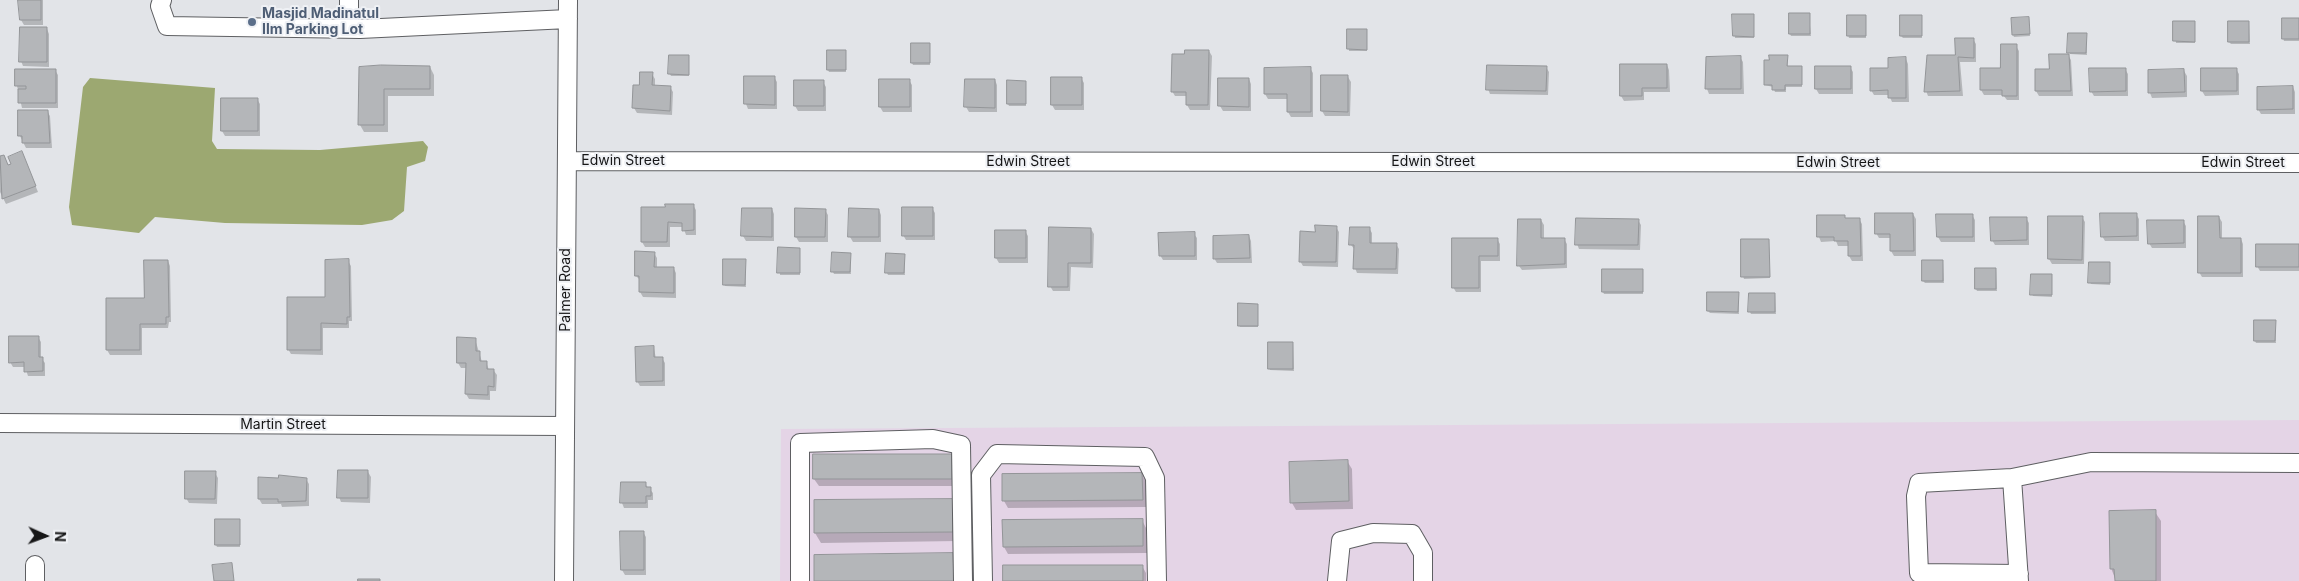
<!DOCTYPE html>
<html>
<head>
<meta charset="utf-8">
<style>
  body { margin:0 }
  #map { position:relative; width:2299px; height:581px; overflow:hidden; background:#e2e4e8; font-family:Inter,sans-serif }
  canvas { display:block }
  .north { position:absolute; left:20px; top:511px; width:50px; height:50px; -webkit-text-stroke:4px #eff1f5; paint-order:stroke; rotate:92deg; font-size:14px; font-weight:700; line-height:20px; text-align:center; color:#161617 }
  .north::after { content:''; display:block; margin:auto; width:18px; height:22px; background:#161617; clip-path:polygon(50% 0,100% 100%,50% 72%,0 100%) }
</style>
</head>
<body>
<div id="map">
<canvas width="2299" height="581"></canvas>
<div class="north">N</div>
</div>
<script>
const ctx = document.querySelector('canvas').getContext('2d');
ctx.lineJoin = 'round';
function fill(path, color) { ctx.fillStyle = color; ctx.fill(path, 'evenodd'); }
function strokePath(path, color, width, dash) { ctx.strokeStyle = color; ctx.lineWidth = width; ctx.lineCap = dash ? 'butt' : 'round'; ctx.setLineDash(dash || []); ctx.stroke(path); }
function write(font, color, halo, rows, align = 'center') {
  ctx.font = font + ' Inter,sans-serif'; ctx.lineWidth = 4; ctx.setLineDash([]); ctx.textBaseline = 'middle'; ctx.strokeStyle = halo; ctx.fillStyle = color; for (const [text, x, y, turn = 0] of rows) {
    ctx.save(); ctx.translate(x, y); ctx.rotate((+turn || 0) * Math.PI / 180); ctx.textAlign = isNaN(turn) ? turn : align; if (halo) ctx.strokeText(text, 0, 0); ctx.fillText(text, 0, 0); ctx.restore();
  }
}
const industrial = new Path2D(`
  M2299,420V581H780L781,429Z`);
const forest = new Path2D(`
  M90,78L215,88L212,141L217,149L320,150L423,141L428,147L425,161L407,167L404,211L392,220L362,225L225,223L155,217L139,233L72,225L69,207L83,87Z`);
const shadow = new Path2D(`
  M19,0H43V25H24L21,20Z
  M1734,15H1753L1754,38H1735Z
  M1809,15L1811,36H1791L1790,34Z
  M1865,16L1866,38H1849L1848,35Z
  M1921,16L1922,38H1903L1901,36Z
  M2028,18L2030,36L2014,37L2013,35Z
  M2299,19V41H2284L2283,38Z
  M2175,22H2194L2195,43H2176Z
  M2249,23L2250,44H2231L2229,42Z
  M47,29L49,34V67L23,66L21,61Z
  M1348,30H1366L1367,51H1349Z
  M2086,35L2087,55L2070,54L2069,52Z
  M1973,39L1976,44V62H1960L1963,96H1928L1926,91Z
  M929,44L930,65H913L912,63Z
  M2016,46L2019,51V100H2007L2003,95H1984L1981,90L2002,69Z
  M845,51L846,72H829L828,70Z
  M1209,51L1212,56L1210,110H1190L1187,105L1188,96H1175L1172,91L1186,55Z
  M2068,55L2071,60L2073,96H2039L2036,91V70H2050Z
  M1787,56L1788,67H1801L1802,70V87H1786V92H1775L1773,87L1765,85Z
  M688,57L689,76H671L670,74Z
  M1740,57L1743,62L1744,94H1709L1707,89Z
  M1906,59L1908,64L1909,102H1892L1889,95H1874L1871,90L1889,69Z
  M1667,65L1669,70L1670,92H1644V100L1624,101L1621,96Z
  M430,67L434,75V96H388V132H364L360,125V68Z
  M1546,67L1549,72L1548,95L1490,94L1488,89Z
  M1850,67L1853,72V94H1819L1816,89Z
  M1310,68L1313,73V117H1291L1288,112V99H1268L1265,94V69Z
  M2125,69L2128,74V96H2094L2091,91Z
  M2236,69L2239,74V95L2205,96L2202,91Z
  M55,70L58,75V108H22L17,86Z
  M2184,71L2187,76V97L2152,98L2150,93Z
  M652,74L655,79V87H670L673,92L672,115L637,113L634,108L640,87Z
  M746,77H774L777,82V109H748L746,104Z
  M1348,77L1351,82L1350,116H1325L1322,111Z
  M1053,78H1081L1084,83V110H1055L1052,105Z
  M1249,79L1251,84V111H1223L1220,106Z
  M909,80L912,85V112H883L880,107Z
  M966,80H995L997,85V112H969L966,107Z
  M795,82H823L826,87V111H798L795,106Z
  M1026,82V106H1009L1008,104Z
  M2293,87L2295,92V114H2261L2258,109Z
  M257,99L260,104V136H225L222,131V100Z
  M47,111L50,116L52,148H26L20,136Z
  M22,153L38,192L6,204L0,192V158L4,156L8,166L13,165Z
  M693,205L696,210V235H686L683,227H670V247H645L642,242L666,208Z
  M932,208L935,213V240H906L903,235Z
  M772,209L774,214V241H746L743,236Z
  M825,210L828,215V242H799L796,237Z
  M879,210L881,215V242H853L850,237Z
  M1913,214L1916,219V256H1894L1891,251V238H1879L1876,233Z
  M2136,214L2139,219V241H2105L2102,236Z
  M1972,215L1975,220V242H1941L1938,237Z
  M2082,217L2085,222L2084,264H2052L2049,259Z
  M2219,217L2222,222V240L2241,239L2243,244V277H2202L2199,272Z
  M2026,218L2029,223V245H1995L1992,240Z
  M1846,219H1859L1862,224L1863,261H1852L1849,256V246H1838L1836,241L1821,242L1819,237Z
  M1541,220L1544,225V239H1564L1567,244V268L1522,270L1519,266Z
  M1638,220L1641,225L1640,250L1579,249L1577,244Z
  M2183,221L2186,226V248H2152L2149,243Z
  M1336,227L1339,232L1338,267L1303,266L1300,261L1316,233Z
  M1369,228L1372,233V244H1396L1399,249L1398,274L1357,273L1355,268V250L1351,245Z
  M1091,229L1094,234L1093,268L1071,267L1070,291H1053L1050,286Z
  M1025,231L1028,236V263H999L996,258Z
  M1194,234L1197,238V260H1163L1160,255Z
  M1249,236L1251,241L1252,263H1217L1214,258Z
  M1497,239L1500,244V261H1481V292H1456L1453,287V240Z
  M1768,240L1770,278L1744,279L1743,276Z
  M2299,245V271H2260L2257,266Z
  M779,249H800V275H780Z
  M654,253L657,258V268L674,269L676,273V298L643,297L640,292V280L636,276Z
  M850,254L851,274H834L833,272Z
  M904,255L905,275H888L887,273Z
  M745,260L746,287L725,286L724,284Z
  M168,261L170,266L171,322H169L168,328H142V355H110L107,350L145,299Z
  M348,261L351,266L352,321H349V328H323V355L291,354L288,349L326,299Z
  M1943,262L1944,283H1925L1923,281Z
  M2109,263L2110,285L2091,284L2090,282Z
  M1996,269L1997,291H1977L1976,289Z
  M1642,270L1643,294H1604L1603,292Z
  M2051,275L2052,297L2033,296L2032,294Z
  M1738,294L1739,314L1710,313L1708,311Z
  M1775,294L1776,314H1751L1750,312Z
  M1257,305L1258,327H1240L1239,325Z
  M2275,321L2276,343H2256L2255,341Z
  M38,337L41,342V358L45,363V376H28L25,367H13L10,362Z
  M475,339L482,362H486L489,370L494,371L497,375L496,391H490V400L469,399L466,394L467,368H461L458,363Z
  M1293,343L1294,371L1270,370L1269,368Z
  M654,348L656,359L662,358L665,363V386H640L637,381Z
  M952,455L956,463V486H819L814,479Z
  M1347,461L1352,469L1353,509L1296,510L1292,503Z
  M368,472L371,477L370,503L341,502L339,497Z
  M215,473L218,478L217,504L189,503L186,498Z
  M1142,475L1146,482V507L1008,508L1004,501Z
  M306,479L309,484V506L282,507L281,504H262L259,499Z
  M645,484L653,493V500H648V508H624L622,503Z
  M952,500L958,510V541L821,543L815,533Z
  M2155,512L2161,521V581H2116L2111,568Z
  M1142,520L1146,528L1147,553L1008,554L1004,547Z
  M239,521L240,547H217L216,545Z
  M622,532H643L646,537V575H625L622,570Z
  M952,554L958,564V581H815Z
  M1142,566L1146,573V581H1005Z`);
const building = new Path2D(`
  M18,0H41V20H20Z
  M1789,13H1810V34H1789Z
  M1732,14H1754V37L1733,36Z
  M1847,15H1866V36H1847Z
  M1900,15H1922V36H1900Z
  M2029,17L2030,34L2012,35L2011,18Z
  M2282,18H2299V39H2282Z
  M2173,21H2195V42L2173,41Z
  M2228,21H2249V42H2228Z
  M20,27H47V62H19Z
  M1347,29H1367V50L1347,49Z
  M2068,33H2087L2086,53H2067Z
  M1955,38H1974V58L1958,57L1960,91L1924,92L1927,55H1955Z
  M911,43H930V63H911Z
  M2001,44H2017V96H2002V90H1980V68H2000Z
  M827,50H846V70H827Z
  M1185,50H1209L1208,105H1186V92H1171L1172,54H1184Z
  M2049,54H2069L2071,91H2035V69H2049Z
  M669,55H689V75L668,74Z
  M1769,55H1788L1787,66H1802V85H1785V90H1772V85H1764V60H1769Z
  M1741,56V89H1705L1706,57Z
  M1906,57V98H1888V90L1870,91V68H1888V58Z
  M1620,64H1667V88H1642V96H1620Z
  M381,65L430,66V89H384V125H358L359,67Z
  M1487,65L1547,66L1546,91L1486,90Z
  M1815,66H1851V89H1815Z
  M1311,67V112H1287V94H1264V68Z
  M2089,68H2126V91L2090,92Z
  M2201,68H2237V91H2201Z
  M15,69H56V103H18V89H26V86H15Z
  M2184,69L2185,92L2148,93V70Z
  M640,72H653L652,85L671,86L670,111L632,108L633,85H639Z
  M1321,75H1348V112L1321,111Z
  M744,76H775V105L744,104Z
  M1051,77H1082V105H1051Z
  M1218,78H1249V107L1218,106Z
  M879,79H910V107H879Z
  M965,79H995V108L964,107Z
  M794,80H824V106H794Z
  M1007,80L1026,81V104H1007Z
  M2293,86V109L2257,110V87Z
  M221,98H258V131H221Z
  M18,110H48L50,143H22V136H18Z
  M22,151L36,186L2,199L0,156L4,155L8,165L11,164L8,157Z
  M665,204H694V230L682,231V223L668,222L667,242H641V207H665Z
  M902,207H933V236H902Z
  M742,208H772V237L741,236Z
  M795,208L826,209L825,237H795Z
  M849,208L879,209V237H848Z
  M1875,213H1913L1914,251H1890V234H1875Z
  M2100,213H2137V236L2101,237Z
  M1936,214H1973V237H1937Z
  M1817,215H1845V218H1860L1861,256H1848V241H1834V237H1817Z
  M2048,216H2083L2082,260L2048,259Z
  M2198,216H2219L2220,238H2241V273H2198Z
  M1990,217H2027V240L1991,241Z
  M1576,218L1639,219L1638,245H1575Z
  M1518,219H1541V238H1565V264L1517,266Z
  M2147,220H2184V243L2148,244Z
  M1315,225L1337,226L1336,262H1299L1300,231L1315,232Z
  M1049,227L1091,228V263H1068V287H1048Z
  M1350,227H1370V243H1397L1396,269H1353L1354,245H1349Z
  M995,230H1026V258H995Z
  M1195,232V256H1159L1158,233Z
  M1249,235L1250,258L1213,259V236Z
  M1452,238H1498V256H1479V288H1452Z
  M1741,239H1769L1770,277H1741Z
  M2256,244H2299V267H2256Z
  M778,247L800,248V273H777Z
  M635,251L655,252L654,267H674V293L639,292V276H635Z
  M832,252L851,253L850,272H831Z
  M886,253L905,254L904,273H885Z
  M349,259L350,317H347V324L321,323V350H287V297H325V260Z
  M723,259H746L745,285H723Z
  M144,260H168L169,317H166V324H140V350H106V298H144Z
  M1922,260H1943V281H1922Z
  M2089,262H2110V283H2088Z
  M1975,268H1996V289H1975Z
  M1602,269H1643V292H1602Z
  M2031,274H2052V295H2030Z
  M1707,292H1739L1738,312L1707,311Z
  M1749,293H1775V312H1748Z
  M1238,303L1258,304V326H1238Z
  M2254,320H2276L2275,341H2254Z
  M9,336H39V357H43V371L24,372V362L9,363Z
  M457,337L476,338V351H480V361H487V369H494V387L488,386V395L465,394L466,363H457Z
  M1268,342H1293V369H1268Z
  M654,346V357H663V381L636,382L635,347Z
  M813,454H952V479H813Z
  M1348,460L1349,501L1290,503L1289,462Z
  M338,470H368V498H337Z
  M185,471H216L215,499H185Z
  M1142,473L1143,500L1002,501V474Z
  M279,475L307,478L306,501L278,502V499H258V477L278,478Z
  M621,482H646V487H651V496H646V503H620Z
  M953,499V532L814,533V500Z
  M2156,510V581H2115L2114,569H2110L2109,511Z
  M215,519H240V545H215Z
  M1143,519V546L1003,547L1002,520Z
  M620,531H644V570H621Z
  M953,553L954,581H814V555Z
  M232,563L234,581H214L212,565Z
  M1003,565H1143V581H1003Z
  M358,579H380V581H358Z`);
const minor = new Path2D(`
  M162,0L160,6L167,26L360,29L568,19
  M349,29V0
  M567,161L2299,163
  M0,423L565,426
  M2012,478L1919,483L1916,496L1919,573L2019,574
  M35,581V565
  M564,581L568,0
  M800,581V443L933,439L961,445L963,581
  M983,581L981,475L997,454L1145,457L1155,478L1157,581
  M1337,581L1341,541L1373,533L1412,534L1423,553V581
  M2019,581L2012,478L2091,462L2299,463`);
const markers = [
  [252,22,5,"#5c6f8a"]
];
const serviceNames = [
  ["Masjid Madinatul",262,14],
  ["Ilm Parking Lot",262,30]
];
const streetNames = [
  ["Edwin Street",623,161],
  ["Edwin Street",1028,162],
  ["Edwin Street",1433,162],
  ["Edwin Street",1838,163],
  ["Edwin Street",2243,163],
  ["Palmer Road",566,290,-90],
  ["Martin Street",283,425]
];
fill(industrial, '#e4d4e6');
fill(forest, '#9ca871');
fill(shadow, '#0003');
fill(building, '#b4b6b9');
strokePath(building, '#939598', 1);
strokePath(minor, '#5e5f62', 20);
strokePath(minor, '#fff', 18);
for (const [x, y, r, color] of markers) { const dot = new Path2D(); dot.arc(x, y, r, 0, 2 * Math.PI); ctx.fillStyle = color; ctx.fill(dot); strokePath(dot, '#eff1f5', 2); }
write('bold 14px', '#4e5e75', '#eff1f5', serviceNames, 'left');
write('14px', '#161617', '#eff1f5', streetNames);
</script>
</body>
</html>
